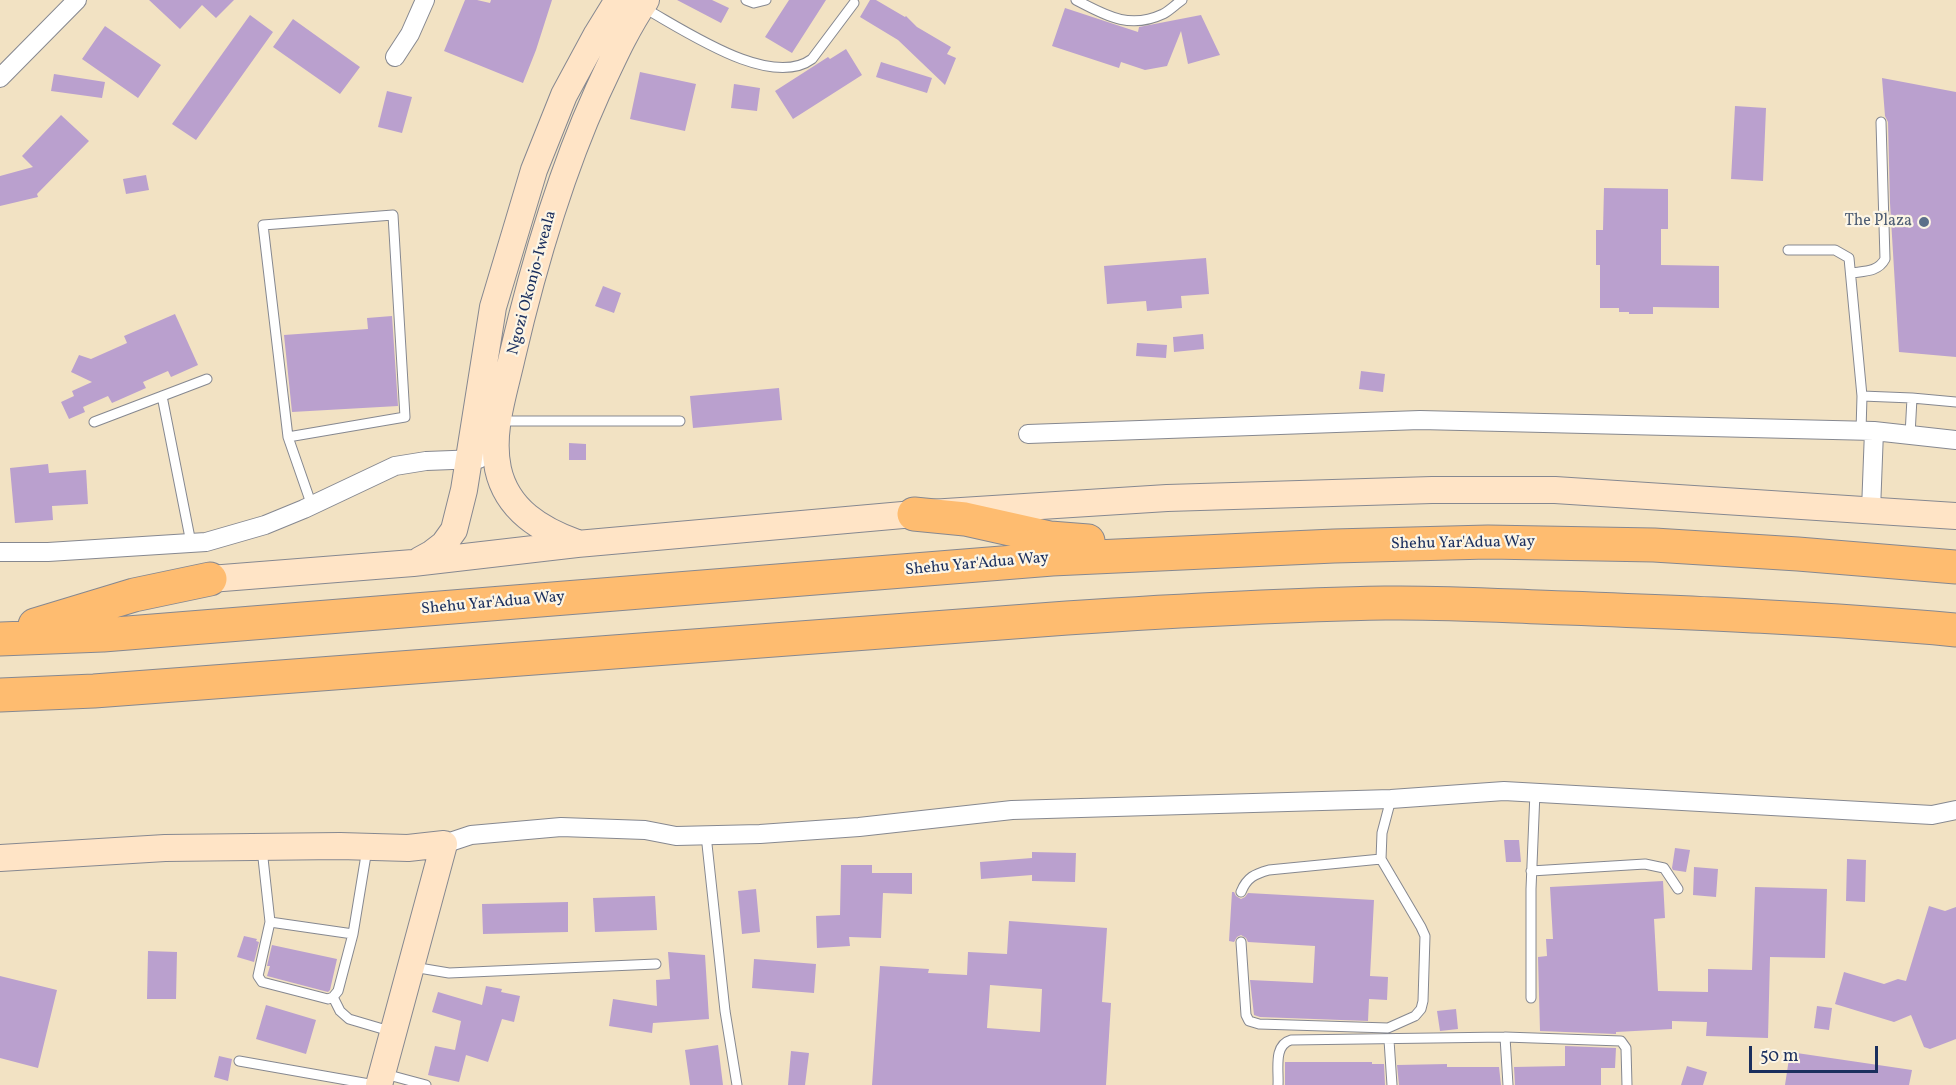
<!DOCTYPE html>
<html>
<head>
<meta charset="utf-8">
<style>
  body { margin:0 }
  #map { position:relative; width:1956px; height:1085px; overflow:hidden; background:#f2e2c3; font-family:Vollkorn,serif }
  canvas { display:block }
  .scale { position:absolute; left:1749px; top:1046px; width:129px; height:27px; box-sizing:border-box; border:3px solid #1b2f5e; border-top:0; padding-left:8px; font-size:18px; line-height:21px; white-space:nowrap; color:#1b2f5e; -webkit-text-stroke:4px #fcf5e5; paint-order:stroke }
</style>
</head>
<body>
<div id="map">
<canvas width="1956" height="1085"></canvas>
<div class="scale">50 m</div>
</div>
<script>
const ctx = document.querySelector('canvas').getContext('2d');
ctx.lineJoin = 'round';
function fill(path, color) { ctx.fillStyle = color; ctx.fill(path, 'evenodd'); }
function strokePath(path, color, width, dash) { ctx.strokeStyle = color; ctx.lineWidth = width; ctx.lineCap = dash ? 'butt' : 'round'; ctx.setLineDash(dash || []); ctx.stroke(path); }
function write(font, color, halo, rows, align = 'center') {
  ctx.font = font + ' Vollkorn,serif'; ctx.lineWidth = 4.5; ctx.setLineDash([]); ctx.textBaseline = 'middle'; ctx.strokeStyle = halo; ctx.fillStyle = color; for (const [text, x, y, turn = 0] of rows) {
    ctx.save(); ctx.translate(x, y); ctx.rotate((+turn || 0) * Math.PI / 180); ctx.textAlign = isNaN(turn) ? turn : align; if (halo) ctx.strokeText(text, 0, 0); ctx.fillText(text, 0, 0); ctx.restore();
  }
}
const building = new Path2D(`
  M149,0H234L216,18L202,5L180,29Z
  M465,0H477L490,3L491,0H552L536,50L523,83L444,51Z
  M677,0H712L729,8L721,23Z
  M789,0H826L792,53L765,37Z
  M870,0H876L905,17L906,16L917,27L951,47L947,54L956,58L945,85L898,40L860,17Z
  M1065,8L1138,32L1139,27L1201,15L1220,55L1188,64L1181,31L1167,66L1145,70L1121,62L1119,68L1052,46Z
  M250,15L273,32L196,140L172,124Z
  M293,19L360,67L340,94L273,47Z
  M105,26L161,65L138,98L82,59Z
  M846,49L862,75L793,119L775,91L828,57L830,59Z
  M881,62L932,78L927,93L876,77Z
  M640,72L696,84L685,131L630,119Z
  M54,74L105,82L102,98L51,91Z
  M1882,78L1956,92V357L1899,352L1890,203L1888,122L1885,116Z
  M734,84L760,88L757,111L731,108Z
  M387,91L412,97L402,133L378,127Z
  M1735,106L1766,108L1763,181L1731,179Z
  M61,115L89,141L37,194L38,197L0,206V176L33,167L22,156Z
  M146,175L149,190L126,194L123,179Z
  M1604,188L1668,189V229H1661V265L1719,266V308L1653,307V314H1629V312H1619V308H1600V265H1596V230H1603Z
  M1206,258L1209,294L1181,296L1182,308L1147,311L1146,301L1107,304L1104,266Z
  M603,286L621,293L614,313L595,306Z
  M175,314L198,365L171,377L168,371L143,382L146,388L112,403L108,396L83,407L85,412L69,419L61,402L74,396L72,391L92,382L71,372L79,355L91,359L127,343L124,336Z
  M392,316L398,406L292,412L284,335L368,329L367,318Z
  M1203,334L1204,349L1174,352L1173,337Z
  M1137,343L1167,345L1166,358L1136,356Z
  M1361,371L1385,374L1383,392L1359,389Z
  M779,388L782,420L693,428L690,396Z
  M569,443L586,444V460H569Z
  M48,464L49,473L86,470L88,504L52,506L53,520L15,523L10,468Z
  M1504,840H1519L1521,862H1506Z
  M1675,848L1690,850L1686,872L1673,870L1672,868Z
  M1032,852L1076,853L1075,882L1032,881V875L981,879L980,862L1032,858Z
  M1847,859L1866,860L1865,902L1846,901Z
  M841,865H872V873H912V894L883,893L881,938L849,937L850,946L817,948L816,916L840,915Z
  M1694,867L1718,869L1716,897L1693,895Z
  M1663,881L1665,918L1654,919L1658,991L1708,992V969L1752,970L1755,887L1827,889L1825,958L1770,957L1768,1038L1706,1036L1707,1022L1672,1021V1029L1616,1032V1034L1540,1031L1538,957L1547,956L1546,939H1553L1550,887Z
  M756,889L760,932L742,934L738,891Z
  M1232,892H1234L1236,896L1241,899L1245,897L1248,893L1374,900L1370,976L1388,977L1387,1000L1369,999L1368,1021L1260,1017L1254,1015L1250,980L1313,983L1315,946L1248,942L1246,938L1241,935L1237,937L1234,942L1229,941Z
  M655,896L657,930L595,932L593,898Z
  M568,902V932L483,934L482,904Z
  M1929,906L1945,911L1956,907V1039L1930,1049L1924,1047L1911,1015L1894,1022L1835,1004L1844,972L1884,984L1898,979L1906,981Z
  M1009,921L1107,928L1102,1002L1111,1003L1106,1085H872L880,966L929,969L928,973L967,975L968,952L1007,954ZM990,985L1042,989L1040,1032L987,1028Z
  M244,936L257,939L256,941L259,942L254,962L237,957Z
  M272,945L337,959L330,990L328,992L267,976L270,966H267Z
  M148,951L177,952L176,999H147Z
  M668,952L705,955L709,1019L653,1023L652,1033L609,1026L613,999L657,1006L656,980L670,979Z
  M754,959L816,964L814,993L752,988Z
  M0,976L57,990L38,1068L0,1058Z
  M486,986L502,989L501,992L520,996L514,1022L502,1019L488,1062L466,1055L459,1082L428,1075L435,1046L455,1050L461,1021L432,1012L438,992L482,1005Z
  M266,1005L316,1020L306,1054L256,1039Z
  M1817,1006L1832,1008L1829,1030L1814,1028Z
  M1456,1009L1458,1029L1440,1031L1437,1011Z
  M718,1045L723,1085H690L685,1050Z
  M1565,1046L1616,1048L1615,1068H1601V1085H1515L1514,1067L1565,1066Z
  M791,1051L809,1053L805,1085H788Z
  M1790,1052L1912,1070L1909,1085H1785Z
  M219,1056L232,1059L228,1081L214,1077Z
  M1285,1062H1372V1064H1384L1385,1085H1285Z
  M1447,1064V1067H1499L1501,1085H1399L1397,1065Z
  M1687,1066L1707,1072L1703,1085H1681Z`);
const lane = new Path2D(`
  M746,0L754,3L766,0
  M1076,0C1105,15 1129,30 1163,14C1169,11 1176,4 1182,0
  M644,8C683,29 770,90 812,59L854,3
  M1788,250H1835L1849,258L1862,396
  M1851,273C1865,271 1878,272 1885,259L1881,122
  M162,396L191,543
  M500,421H680
  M94,422L207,379
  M1861,431L1862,396L1912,398
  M1910,435L1912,398L1956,402
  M288,437L405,417L393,215L263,225L288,437L312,506
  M706,835L725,1011L737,1085
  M262,849L270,922L353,934L367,849
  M1531,871L1645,864L1664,868L1678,889
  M1241,892C1247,877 1255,874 1269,870L1381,859
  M270,922L258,976L262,982L328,999L333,997L338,991L353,934
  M1241,942L1246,1015L1249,1021L1259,1024L1388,1028L1415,1016L1421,1009L1423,1001L1425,936L1421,927L1381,859L1382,833L1391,799
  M413,967L449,973L656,964
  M333,997L340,1011L349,1019L393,1032
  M1531,998V889L1535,792
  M1505,1037L1508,1085
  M1389,1040L1392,1085
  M239,1061L375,1085
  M385,1074L426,1085
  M1278,1085C1279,1070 1273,1045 1291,1040L1505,1037L1621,1041L1626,1048L1627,1085`);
const street = new Path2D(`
  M395,57L410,34L425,0
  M0,78L77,0
  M1028,434L1420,420L1874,431L1956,440
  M1871,510L1874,431
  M0,552H48L206,542L265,525L304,509L395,466L426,461L479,459
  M444,844L471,835L561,827L645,830L676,836L760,834L859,827L1012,810L1391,799L1504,791L1932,815L1956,810`);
const secondary = new Path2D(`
  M577,543C541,530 507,510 498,469C490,432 504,393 512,357C533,267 559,177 597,93C612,61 626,29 646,0
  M420,560L431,554L444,544L454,530L464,490L493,307L534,170L564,95L597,34L618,0
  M210,579L413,563L577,544L914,514L1167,498L1432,490H1555L1956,516
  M0,858L165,848L340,846L408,848L444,844L379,1085`);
const highway = new Path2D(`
  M914,514L965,519L1050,538L1088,541
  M35,625L134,595L210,579
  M0,639L103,635L1052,559L1334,546L1488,542L1654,545L1798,554L1956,567
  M0,695L94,691L1067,618C1173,611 1279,605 1385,603C1445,602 1506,606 1566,608C1696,613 1826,618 1956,630`);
const markers = [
  [1924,222,6,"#5c6f8a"]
];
const serviceNames = [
  ["The Plaza",1912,222]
];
const streetNames = [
  ["Ngozi Okonjo-Iweala",533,283,-75],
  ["Shehu Yar'Adua Way",1463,544,-1],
  ["Shehu Yar'Adua Way",977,565,-5],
  ["Shehu Yar'Adua Way",493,604,-5]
];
fill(building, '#baa0ce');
strokePath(lane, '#868890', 11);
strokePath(street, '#868890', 20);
strokePath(secondary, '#868890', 28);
strokePath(highway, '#868890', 35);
strokePath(lane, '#fff', 9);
strokePath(street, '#fff', 18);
strokePath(secondary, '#ffe4c6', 26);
strokePath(highway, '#febc70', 33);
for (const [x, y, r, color] of markers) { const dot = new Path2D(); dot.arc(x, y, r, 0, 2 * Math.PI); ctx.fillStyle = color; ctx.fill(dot); strokePath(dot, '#fcf5e5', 2); }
write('16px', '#4e5e75', '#fcf5e5', serviceNames, 'right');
write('16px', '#1b2f5e', '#fcf5e5', streetNames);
</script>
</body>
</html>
